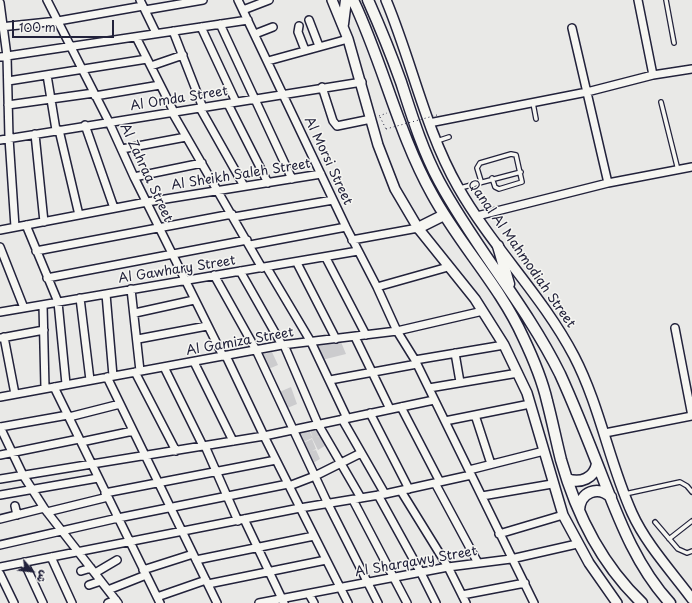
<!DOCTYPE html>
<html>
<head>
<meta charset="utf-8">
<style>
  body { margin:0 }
  #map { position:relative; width:692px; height:603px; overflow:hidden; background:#e9e9e7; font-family:"Playpen Sans","Playpen Sans Arabic",sans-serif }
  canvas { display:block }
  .north { position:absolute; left:12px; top:551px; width:40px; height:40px; -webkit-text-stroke:3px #f6f6f2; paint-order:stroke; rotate:118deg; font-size:11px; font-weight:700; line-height:16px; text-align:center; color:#22223b }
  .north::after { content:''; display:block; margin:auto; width:14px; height:18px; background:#22223b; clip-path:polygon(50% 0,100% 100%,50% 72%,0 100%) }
  .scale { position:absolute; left:12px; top:20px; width:102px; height:18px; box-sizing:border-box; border:2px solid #22223b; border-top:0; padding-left:5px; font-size:12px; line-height:14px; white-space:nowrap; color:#22223b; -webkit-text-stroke:3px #f6f6f2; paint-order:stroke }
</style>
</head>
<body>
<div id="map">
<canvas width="692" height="603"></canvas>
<div class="north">ش</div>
<div class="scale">100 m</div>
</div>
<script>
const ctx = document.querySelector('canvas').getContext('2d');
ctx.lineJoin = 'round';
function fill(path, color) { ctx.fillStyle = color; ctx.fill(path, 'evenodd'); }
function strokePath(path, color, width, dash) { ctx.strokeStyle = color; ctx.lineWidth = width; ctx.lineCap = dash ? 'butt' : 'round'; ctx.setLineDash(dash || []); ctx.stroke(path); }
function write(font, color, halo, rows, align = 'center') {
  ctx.font = font + ' "Playpen Sans",sans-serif'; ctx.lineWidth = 3; ctx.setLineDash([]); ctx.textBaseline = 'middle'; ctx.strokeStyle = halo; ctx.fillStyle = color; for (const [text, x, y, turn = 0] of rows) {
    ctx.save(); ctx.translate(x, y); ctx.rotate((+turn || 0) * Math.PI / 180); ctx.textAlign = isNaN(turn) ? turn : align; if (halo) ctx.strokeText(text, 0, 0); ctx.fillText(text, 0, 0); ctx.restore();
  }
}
const green = new Path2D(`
  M338,340L341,342L346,354L322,360L316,343Z
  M272,352L278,365L266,370L260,355Z
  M291,387L297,404L285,409L277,393Z
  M318,425L323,435L316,437L323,436L328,444L318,450L312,438L302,443L295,430L308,428L313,438L309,427Z
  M312,439L316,449L312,451L316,450L320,459L311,464L301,444Z`);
const path = new Path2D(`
  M379,116L387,113
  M380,117L386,129`);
const service = new Path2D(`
  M666,0L674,43
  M661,102L678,170
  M533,103L536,119
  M437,141L449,137
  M481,181L477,168L480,163L511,154L516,155L522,182L499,189L495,187L492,178
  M460,188L521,172
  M625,494L680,482L687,486L692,492
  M655,522L678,549L687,553L692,551
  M669,539L692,521`);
const minor = new Path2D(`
  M47,0L109,122L134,177L223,356
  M140,0L156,33
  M238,0L346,227L377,287L397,331L415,360L534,603
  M638,0L653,75
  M0,3L7,56L9,138L15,227
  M145,10L203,0
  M243,10L269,0
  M309,20L319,46
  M220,24L292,179
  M299,26L298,32L305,50
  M0,27L58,21L143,6
  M201,27L236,102
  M572,28L608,183
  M173,31L203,108
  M255,34L273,27
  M136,37L174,112
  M0,57L248,20
  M268,61L348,39
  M151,66L183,55
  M47,75L56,130
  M8,81L147,59
  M322,87L333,121L337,126L371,119
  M95,96L160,85
  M228,104L268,183
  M8,105L94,93
  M200,108L244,186
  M172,112L262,268
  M429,123L587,92L653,75L692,69
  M85,125L114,208
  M59,130L79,215
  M35,134L44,222
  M0,140L362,82
  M122,149L186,137
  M134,177L202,163
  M477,216L608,183L692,167
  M234,217L333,200
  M26,225L58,302L66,384
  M0,230L147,202L321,174
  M352,240L418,228
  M250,245L346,227
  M0,247L24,308
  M36,251L232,214
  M326,258L366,335
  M297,263L336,339
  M267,268L311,342L347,418
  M240,271L282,345
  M214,275L256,350L328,504L378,603
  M47,278L247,240
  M377,287L448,267
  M131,289L140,371
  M106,294L113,376
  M80,298L90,380
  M43,305L45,388
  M0,312L358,251
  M135,313L194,300
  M675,328L692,416
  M4,337L15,394
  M355,337L390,409
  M1,338L44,330
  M138,339L207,326
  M284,345L318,424L361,498
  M455,353L460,382
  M226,356L264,436L348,603
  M415,360L504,345
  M194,362L233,441
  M164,367L203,446
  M135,372L176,451
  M107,377L217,603
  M330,380L417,364
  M54,387L160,603
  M429,388L518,373
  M0,397L282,345L397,331L483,311
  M401,407L440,482
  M370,413L409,489
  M475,415L491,464
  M69,417L120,404
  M342,419L385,494
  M445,421L530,404
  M0,427L23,475L44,508L118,603
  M0,427L68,415
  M605,433L692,416
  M81,442L133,431
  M205,446L238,521
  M0,455L79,439
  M469,470L544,451
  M0,479L264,436L434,400
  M435,483L478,563
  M289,486L315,476L361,453
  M401,491L448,567L466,603
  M105,493L276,460
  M0,495L98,478
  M378,495L421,573L436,603
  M482,496L552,484
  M353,500L407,603
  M15,506L17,515
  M47,512L108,497
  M0,519L44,508
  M244,519L284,603
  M499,534L563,515
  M0,545L118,518L288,484
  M51,557L72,603
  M196,560L314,536
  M24,562L43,603
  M0,567L300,508L385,494L471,475
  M143,570L193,554
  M81,571L91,568
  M95,573L117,560
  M0,574L14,603
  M208,584L326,560
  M89,585L101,581
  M108,590L146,575
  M309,594L314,603
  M462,595L525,583
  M157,597L206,580
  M108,603L116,600
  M259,603L448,567L511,559L577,544`);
const tertiary = new Path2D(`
  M332,0L348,39L378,145L395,189L418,228L475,299L504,345L527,393L563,515L589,563L617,603
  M386,0C412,62 425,129 458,187C492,247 542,295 574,356C600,406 609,462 632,513C646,544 672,572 692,599`);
const secondary = new Path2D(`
  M353,0C383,63 398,133 432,194C459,244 500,286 523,337C533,358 542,379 547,401C552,420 556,440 561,460C576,513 602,565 642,603
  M368,0C380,27 391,54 401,82C412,116 422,149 439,181C475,248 526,305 560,374C576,409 590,445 604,481C621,525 638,568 670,603
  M343,24L346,0
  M418,228L444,215
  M498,246L509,284
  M567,479C581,484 594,478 597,464
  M579,510C580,492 598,485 611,497`);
const pathBridge = new Path2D(`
  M386,129L437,115`);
const streetNames = [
  ["Al Omda Street",179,99,-9],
  ["Al Morsi Street",328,161,65],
  ["Al Zahraa Street",146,173,65],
  ["Al Sheikh Saleh Street",241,175,-9],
  ["Qanal Al Mahmodiah Street",521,254,55],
  ["Al Gawhary Street",177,270,-9],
  ["Al Gamiza Street",240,342,-10],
  ["Al Sharqawy Street",416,562,-10]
];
fill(green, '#ccccce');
strokePath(service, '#22223b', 6);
strokePath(minor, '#22223b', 10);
strokePath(tertiary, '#22223b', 12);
strokePath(secondary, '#22223b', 13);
strokePath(path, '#22223b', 1, [1, 3]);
strokePath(service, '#f6f6f2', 3.5);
strokePath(minor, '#f6f6f2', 7);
strokePath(tertiary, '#f6f6f2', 9);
strokePath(secondary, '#f6f6f2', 10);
strokePath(pathBridge, '#22223b', 1, [1, 3]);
write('13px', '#22223b', '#f6f6f2', streetNames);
</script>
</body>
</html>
